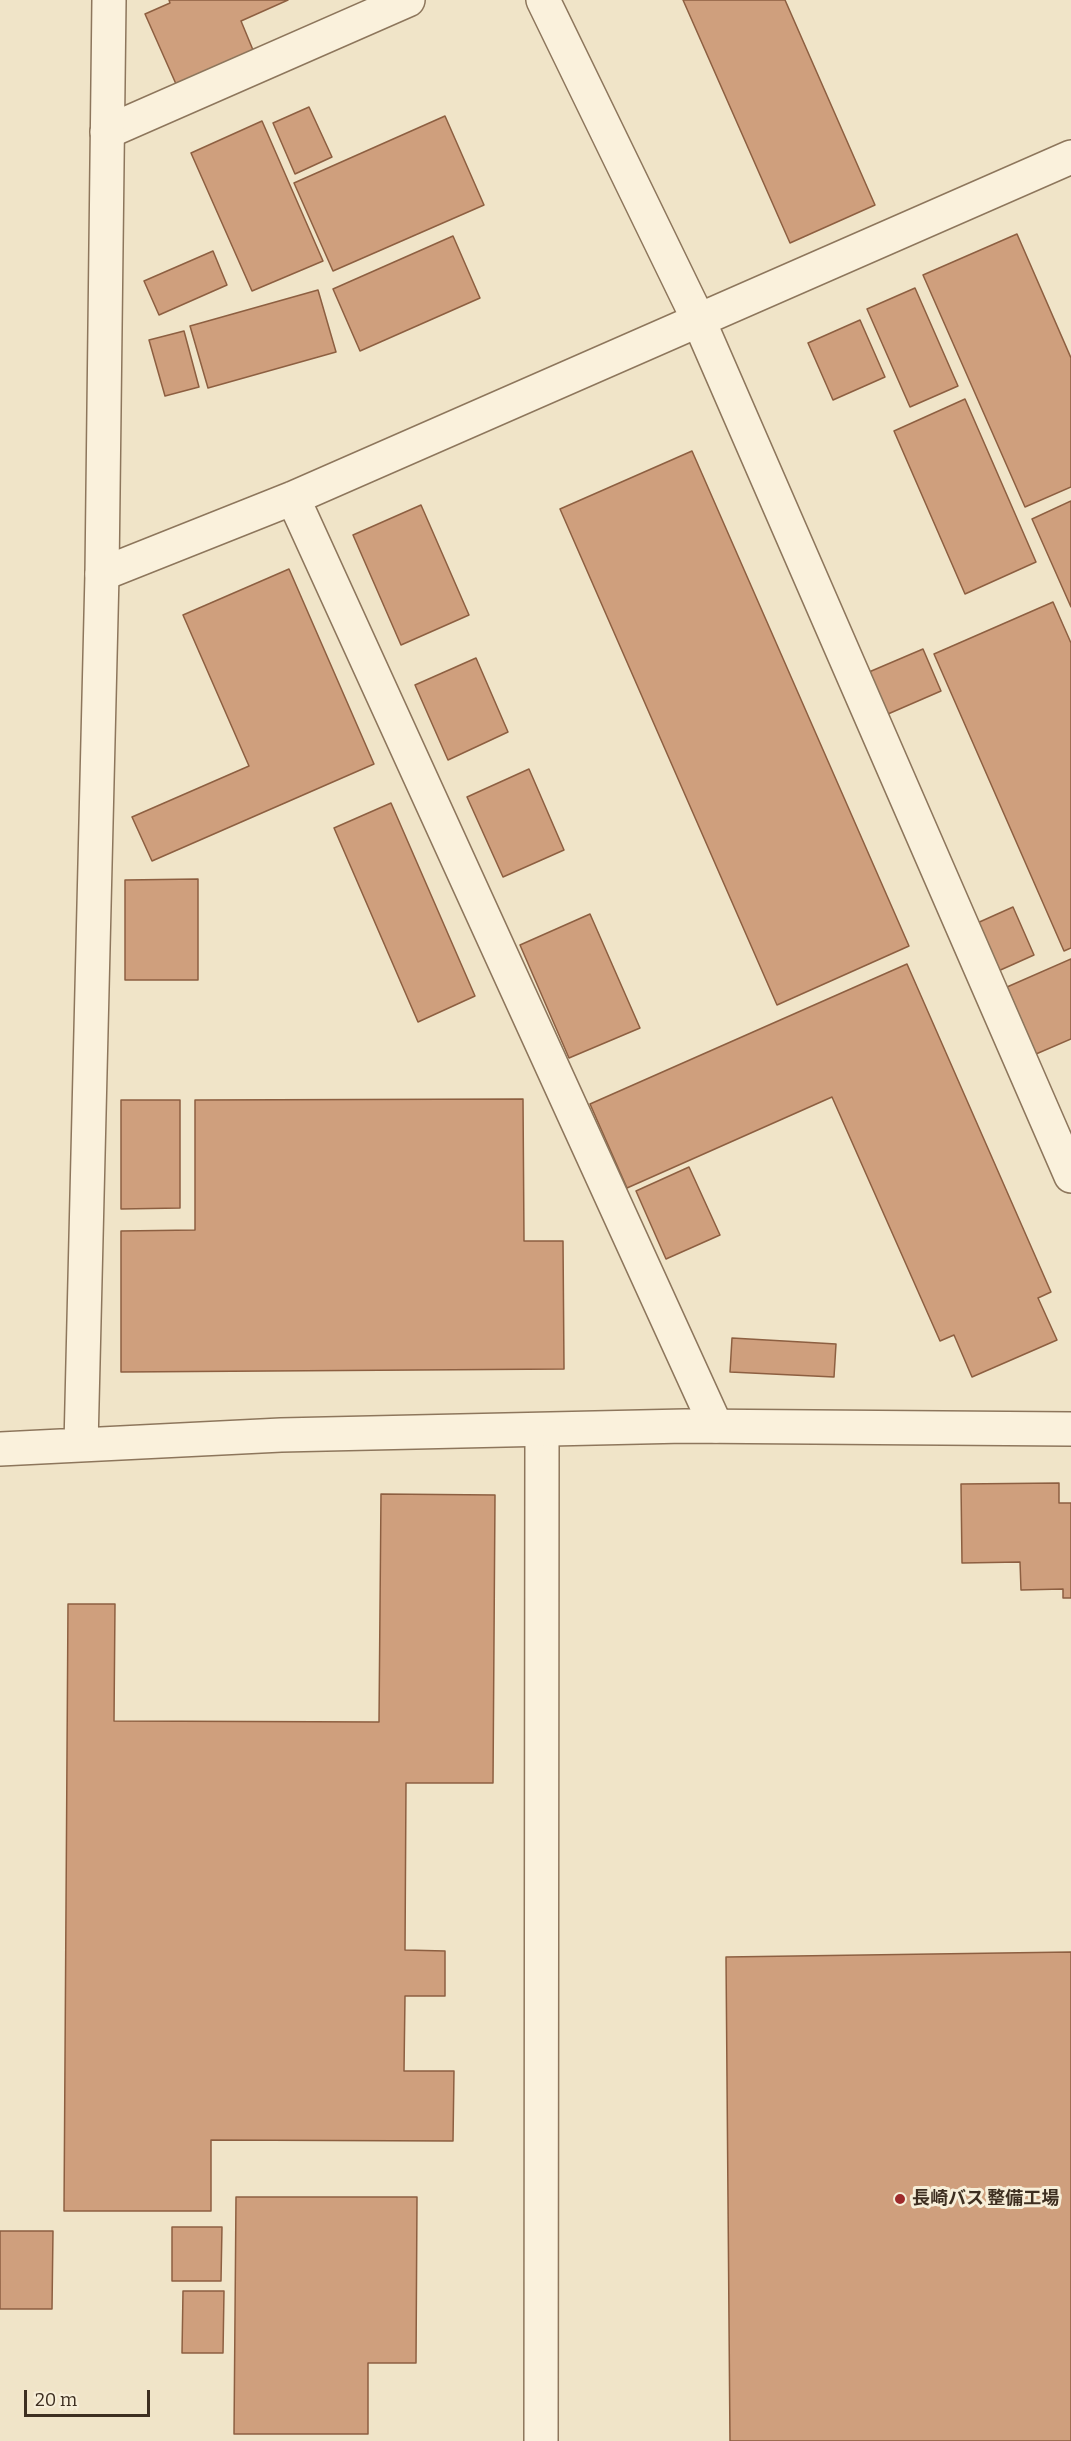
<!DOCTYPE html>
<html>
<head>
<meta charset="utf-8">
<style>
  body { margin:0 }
  #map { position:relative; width:1071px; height:2441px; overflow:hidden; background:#f0e4c8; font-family:Bitter,serif }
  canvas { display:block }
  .scale { position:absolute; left:24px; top:2390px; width:126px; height:27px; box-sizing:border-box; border:3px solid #3d2e20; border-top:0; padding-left:8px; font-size:18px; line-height:21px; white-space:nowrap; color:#3d2e20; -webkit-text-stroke:4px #f7eed8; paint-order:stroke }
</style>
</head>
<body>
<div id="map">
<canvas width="1071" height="2441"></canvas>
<div class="scale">20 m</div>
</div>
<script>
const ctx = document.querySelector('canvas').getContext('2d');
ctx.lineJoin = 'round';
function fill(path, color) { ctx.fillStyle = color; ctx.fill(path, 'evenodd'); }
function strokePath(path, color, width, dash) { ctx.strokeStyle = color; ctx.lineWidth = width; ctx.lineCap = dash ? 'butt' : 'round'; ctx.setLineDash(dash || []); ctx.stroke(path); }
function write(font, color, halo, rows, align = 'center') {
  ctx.font = font + ' Bitter,"Noto Sans JP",serif'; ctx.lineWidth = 6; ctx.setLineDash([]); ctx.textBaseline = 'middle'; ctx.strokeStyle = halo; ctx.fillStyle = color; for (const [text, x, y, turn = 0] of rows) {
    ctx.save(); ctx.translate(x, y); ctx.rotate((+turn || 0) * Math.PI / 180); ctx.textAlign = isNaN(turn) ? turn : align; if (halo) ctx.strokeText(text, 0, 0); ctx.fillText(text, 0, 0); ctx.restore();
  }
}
const building = new Path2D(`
  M169,0H288L241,21L253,50L176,84L145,14L170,3Z
  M683,0H785L875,205L790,243Z
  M309,107L332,157L295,174L273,123Z
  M445,116L484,205L333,271L294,183Z
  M262,121L323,261L252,291L191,153Z
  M1017,234L1071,358V487L1025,507L923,275Z
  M453,236L480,298L360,351L333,289Z
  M213,251L227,285L159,315L144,281Z
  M915,288L958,386L910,407L867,309Z
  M318,290L336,352L208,388L190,326Z
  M860,320L885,377L833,400L808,343Z
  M184,331L199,387L165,396L149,340Z
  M965,399L1036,562L965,594L894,431Z
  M692,451L909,946L777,1005L560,509Z
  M1071,501V607L1032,519Z
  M421,505L469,615L401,645L353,535Z
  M289,569L374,764L152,861L132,817L249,766L183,615Z
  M1053,602L1071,643V948L1064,951L934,654Z
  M923,649L941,691L888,714L869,672Z
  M476,658L508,732L448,760L415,685Z
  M529,769L564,850L503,877L467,797Z
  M391,803L475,996L418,1022L334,828Z
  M198,879V980H125V880Z
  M1013,907L1034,955L996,972L975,924Z
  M590,914L640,1028L569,1058L520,945Z
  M1071,959V1039L1036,1054L1007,987Z
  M907,964L1051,1292L1038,1298L1057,1340L972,1377L954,1335L940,1341L832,1097L627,1188L590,1104Z
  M523,1099L524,1241H563L564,1369L121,1372V1231L195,1230V1100Z
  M121,1100H180V1208L121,1209Z
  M689,1167L720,1235L666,1259L636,1191Z
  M732,1338L836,1344L834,1377L730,1372Z
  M1059,1483V1503H1071V1598H1063V1589L1021,1590L1020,1562L962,1563L961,1484Z
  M381,1494L495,1495L493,1783H406L405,1950L445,1951V1996H405L404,2071H454L453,2141L211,2140V2211H64L68,1604H115L114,1721L379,1722Z
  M1071,1952V2441H730L726,1957Z
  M236,2197H417L416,2363H368V2434H234Z
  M172,2227H222L221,2281H172Z
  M0,2231H53L52,2309H0Z
  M183,2291H224L223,2353H182Z`);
const minor = new Path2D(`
  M543,0L699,321L1071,1176
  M107,132L408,0
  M293,498L716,1426
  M102,574L293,498L1071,157
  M541,2441L542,1430`);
const tertiary = new Path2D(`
  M81,1445L102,574L109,0
  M0,1449L281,1435L685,1426L1071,1429`);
const markers = [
  [900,2199,6,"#9e2a2b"]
];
const poiNames = [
  ["長崎バス 整備工場",912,2199]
];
fill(building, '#cf9f7d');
strokePath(building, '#8d5f41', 1.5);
strokePath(minor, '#8d765c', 36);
strokePath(tertiary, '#8d765c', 36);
strokePath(minor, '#faf1dc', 33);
strokePath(tertiary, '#faf1dc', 33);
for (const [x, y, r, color] of markers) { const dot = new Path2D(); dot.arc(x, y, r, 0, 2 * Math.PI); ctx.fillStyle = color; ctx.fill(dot); strokePath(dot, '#f7eed8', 2); }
write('bold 18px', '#3d2e20', '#f7eed8', poiNames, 'left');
</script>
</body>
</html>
